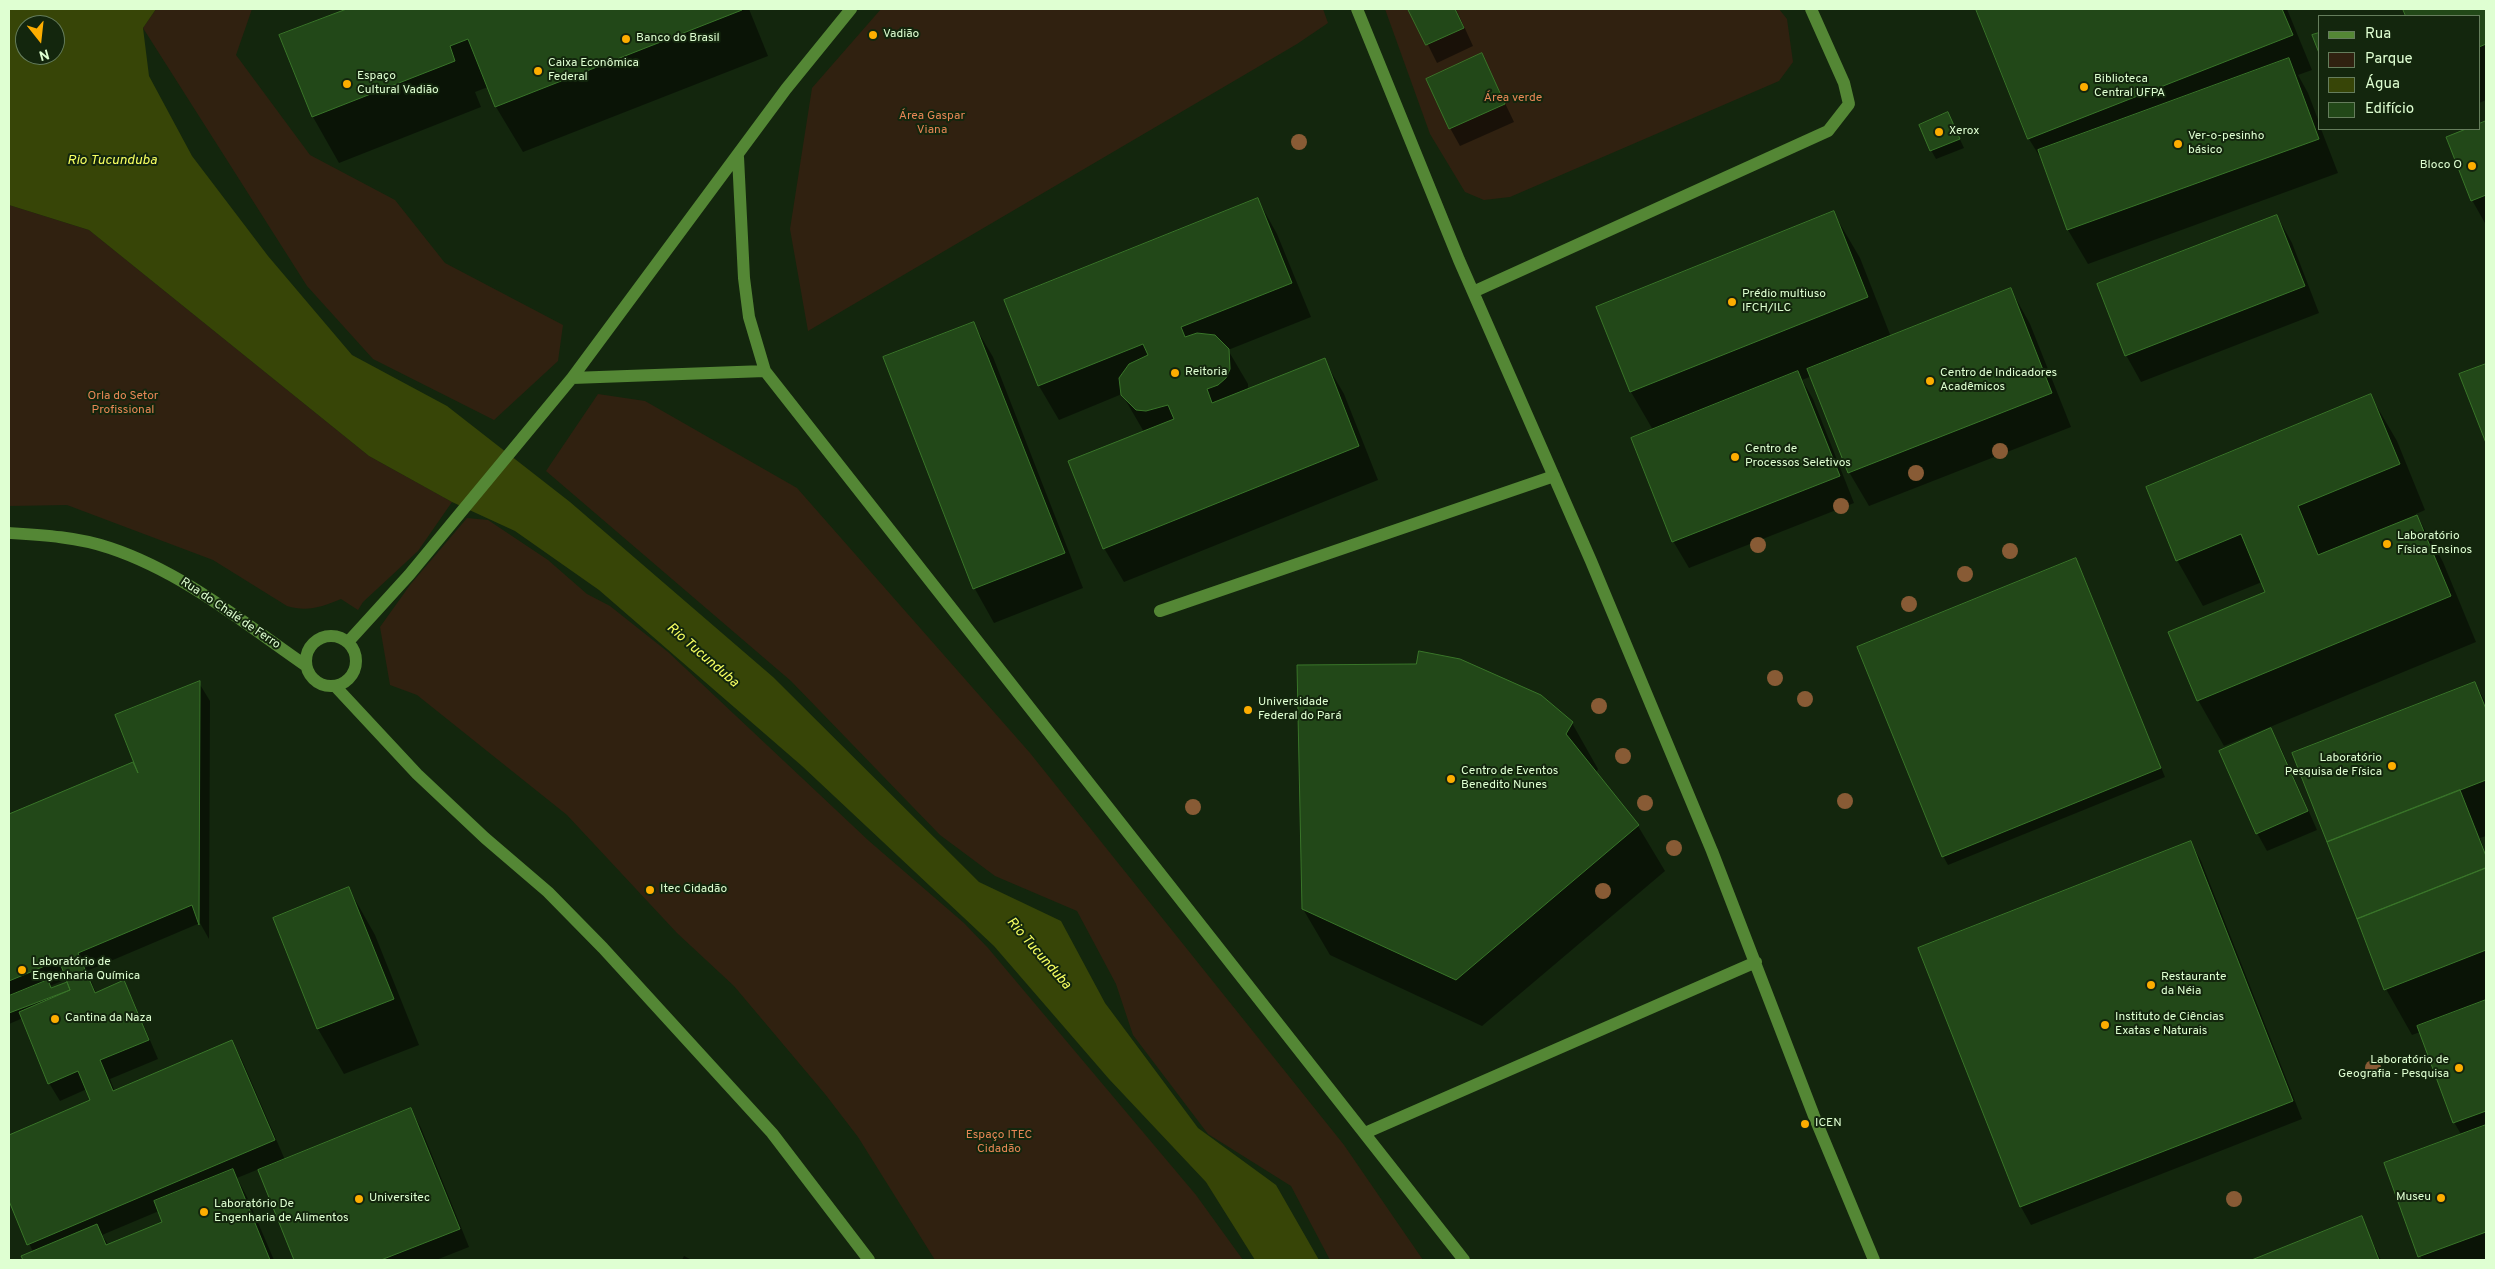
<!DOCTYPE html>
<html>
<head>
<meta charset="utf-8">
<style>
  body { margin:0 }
  #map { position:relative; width:2495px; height:1269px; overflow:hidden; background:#13260d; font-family:Overpass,sans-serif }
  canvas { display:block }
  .frame { position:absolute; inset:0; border:10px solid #dfffd2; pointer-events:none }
  .legend { position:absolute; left:2318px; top:15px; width:162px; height:115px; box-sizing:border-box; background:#13260d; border:1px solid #657d5c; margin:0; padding:6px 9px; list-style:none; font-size:15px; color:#dfffd2 }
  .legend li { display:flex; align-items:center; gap:10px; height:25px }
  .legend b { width:25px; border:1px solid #657d5c }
  .north { position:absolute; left:15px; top:15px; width:50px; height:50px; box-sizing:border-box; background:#13260d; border:1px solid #657d5c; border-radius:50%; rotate:164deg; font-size:14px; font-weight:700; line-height:20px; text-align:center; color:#dfffd2 }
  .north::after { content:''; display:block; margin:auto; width:18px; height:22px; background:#fdad00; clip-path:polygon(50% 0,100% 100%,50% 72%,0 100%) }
</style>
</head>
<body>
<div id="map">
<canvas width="2495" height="1269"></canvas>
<div class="frame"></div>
<ul class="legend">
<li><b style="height:6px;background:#548735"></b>Rua</li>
<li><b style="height:14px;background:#302110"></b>Parque</li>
<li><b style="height:14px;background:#374507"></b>Água</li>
<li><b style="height:14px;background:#224818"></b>Edifício</li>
</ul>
<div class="north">N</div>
</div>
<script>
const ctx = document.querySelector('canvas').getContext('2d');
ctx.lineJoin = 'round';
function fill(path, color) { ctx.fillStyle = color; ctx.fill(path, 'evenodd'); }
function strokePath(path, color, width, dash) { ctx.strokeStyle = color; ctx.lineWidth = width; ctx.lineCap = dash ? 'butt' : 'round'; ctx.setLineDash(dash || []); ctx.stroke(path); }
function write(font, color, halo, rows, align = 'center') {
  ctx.font = font + ' Overpass,sans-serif'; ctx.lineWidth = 4; ctx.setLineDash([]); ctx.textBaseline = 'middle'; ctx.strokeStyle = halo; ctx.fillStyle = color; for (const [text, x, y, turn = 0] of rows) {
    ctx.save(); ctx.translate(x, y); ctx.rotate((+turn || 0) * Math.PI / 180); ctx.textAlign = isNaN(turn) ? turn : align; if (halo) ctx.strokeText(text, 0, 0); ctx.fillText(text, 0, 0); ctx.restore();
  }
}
const green = new Path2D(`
  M156,9H252L236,55L310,155L395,200L445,263L563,325L558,361L494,420L373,359L307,286L143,28Z
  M881,9H1323L1328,23L1297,44L808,331L790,229L812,88Z
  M1385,9H1779L1787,19L1793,62L1779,81L1510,197L1484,200L1465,192L1430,134Z
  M9,205L89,230L369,456L452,502L418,551L363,602L358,610L341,599C322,607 307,612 287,606L213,560L67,505L9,506Z
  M598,394L645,401L797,488L1030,753L1344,1145L1423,1260H1330L1291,1186L1208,1134L1133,1035L1116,984L1077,911L995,876L940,835L791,681L546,471Z
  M467,518L488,520L548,560L587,594L610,606L668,652L869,841L964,923L988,948L1196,1195L1243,1260H935L858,1137L825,1094L734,986L677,933L567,815L417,695L390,685L380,627L410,585Z`);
const water = new Path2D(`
  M9,9H156L143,28L149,76L192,156L268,256L352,355L447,406L570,502L773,677L979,882L1061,921L1105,1003L1198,1128L1276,1185L1319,1260H1255L1206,1182L1109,1079L994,946L802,766L599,590L515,531L452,502L369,456L89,230L9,205ZM25,25H55V55H25Z`);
const shadow = new Path2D(`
  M351,9H749L768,56L523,152L496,107L488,87L475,92L481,107L339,163L313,117L281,36Z
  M1410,9H1456L1473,46L1437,63Z
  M1978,9H2287L2312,70L2298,75L2308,93L2319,122V129H2321L2338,173L2088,264L2068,230L2046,167L2029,139Z
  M2405,9H2486V100L2479,103V16H2408Z
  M1482,55L1514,122L1460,146L1450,128Z
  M1948,114L1964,148L1936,159L1931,150Z
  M2486,122V225L2472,200L2447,138L2469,129H2479V125Z
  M1258,200L1277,234L1311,317L1228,350L1248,384V390L1324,360L1344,394L1378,480L1124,582L1104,548L1144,432L1122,394L1059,420L1039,386L1005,301Z
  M1833,212L1860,258L1891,337L2011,290L2030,324L2071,427L1869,506L1849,472L1812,376L1802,380L1813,399L1854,503L1689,568L1673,541L1653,430L1631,392Z
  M2277,216L2292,243L2319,313L2141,382L2126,355Z
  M973,323L993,357L1083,588L994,623L975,589L884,358Z
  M2486,365V439L2461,375Z
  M2370,395L2397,441L2425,510L2416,514L2443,562L2476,642L2224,746L2198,700L2266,593L2262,582L2203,606L2177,560Z
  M2080,569L2165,777L1948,865L1943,856Z
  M199,683L210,701L209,939L200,923L87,971L96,993L123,982L133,1000L158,1059L110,1079L115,1092L232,1042L242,1060L285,1160L411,1110L421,1128L469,1247L436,1260H295L259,1169L237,1178L247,1197L274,1260H24L23,1257L33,1252L9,1197V1136L92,1101L87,1089L60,1101L49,1083L23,1018L9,1024V816L135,762ZM67,979L69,983L51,989L50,986ZM159,1211L163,1223L109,1246L102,1235Z
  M2475,683L2486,703V836L2480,838L2486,855V1260H2422L2385,1164L2462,1136L2454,1122L2420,1032L2412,1035L2386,989Z
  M1572,723L1598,769L1596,773L1638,826L1665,871L1482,1026L1330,955L1303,909Z
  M2270,730L2281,748L2317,830L2267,851L2257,833Z
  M2191,843L2201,861L2302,1119L2031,1225L2021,1207L1919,949Z
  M349,889L375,935L419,1045L344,1074L318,1029Z
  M2361,1218L2381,1260H2255Z
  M684,1256L692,1260H682Z`);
const building = new Path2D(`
  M347,9H742V10L495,107L468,39L450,46L455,61L312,117L279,35Z
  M1408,9H1455L1464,28L1426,45Z
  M1976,9H2282L2293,35L2028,139Z
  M2403,9H2486V44L2479,47V16H2406Z
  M2319,33V53L2312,35Z
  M1482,53L1505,104L1449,129L1426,79Z
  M2289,58L2319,139L2067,230L2038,150Z
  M1948,112L1960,139L1930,151L1919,125Z
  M2486,121V195L2471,201L2446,137L2466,129H2479V124Z
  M1258,198L1292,283L1181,327L1185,337L1197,333L1215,335L1229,349L1230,369L1226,378L1218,385L1207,389L1212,403L1325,358L1359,446L1103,549L1068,461L1174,419L1168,405L1146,411L1136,410L1121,395L1119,378L1129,364L1148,355L1143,344L1038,386L1004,300Z
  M1834,211L1868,297L1630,392L1596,307Z
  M2277,215L2305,286L2125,356L2097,284Z
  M2011,288L2052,393L1848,473L1807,369Z
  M974,322L1065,553L973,589L883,357Z
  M2486,364V443L2459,374Z
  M1798,371L1840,476L1672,542L1631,438Z
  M2371,394L2400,464L2298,506L2318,555L2417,515L2451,596L2197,701L2168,632L2265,592L2241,534L2176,561L2146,487Z
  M2076,558L2161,768L1942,857L1857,647Z
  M1419,651L1460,659L1541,695L1573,722L1566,734L1639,825L1456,980L1302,909L1297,665L1416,664Z
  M200,681L199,925L192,905L78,953L95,993L124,980L149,1040L100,1060L113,1091L232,1040L275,1140L27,1245L9,1201V1135L90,1100L78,1071L48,1084L19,1012L70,990L59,960L9,981V814L133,762L138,773L115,715Z
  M2475,682L2486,709V780L2327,842L2292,753Z
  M2271,728L2308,811L2256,834L2219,751Z
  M2460,790L2486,856V868L2357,919L2327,842Z
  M2191,841L2293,1101L2020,1207L1918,948Z
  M2486,868V950L2384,990L2357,919Z
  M349,887L394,999L317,1029L273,918Z
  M48,980L51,988L67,982L70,990L9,1013V996Z
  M2486,1000V1111L2453,1123L2417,1026Z
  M411,1108L460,1229L381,1260H294L258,1170Z
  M2486,1125V1232L2418,1257L2384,1163Z
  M233,1169L270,1260H23L21,1256L97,1224L106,1245L162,1222L154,1201Z
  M2362,1216L2379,1260H2252Z`);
const minor = new Path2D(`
  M1357,9L1459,260L1591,561L1712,851L1814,1116L1874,1260
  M738,157L744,278L749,317L765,371L1464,1260
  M1473,292L1828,131L1849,104L1844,83L1811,9
  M572,378L765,371
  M9,533C42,535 78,537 110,548C182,572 243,622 305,665
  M1160,611L1554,476
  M306 661a25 25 0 1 1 50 0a25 25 0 1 1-50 0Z
  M348,642L409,575L572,378L786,89L851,9
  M335,686L417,774L485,838L548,892L603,948L772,1133L869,1260
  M1365,1133L1756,962`);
const trees = [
  [1299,142],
  [2000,451],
  [1916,473],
  [1841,506],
  [1758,545],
  [2010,551],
  [1965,574],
  [1909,604],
  [1775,678],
  [1805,699],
  [1599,706],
  [1623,756],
  [1845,801],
  [1645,803],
  [1193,807],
  [1674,848],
  [1603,891],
  [2373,1068],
  [2234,1199]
];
const markers = [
  [873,35,5,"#fdad00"],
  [626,39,5,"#fdad00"],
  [538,71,5,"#fdad00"],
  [347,84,5,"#fdad00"],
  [2084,87,5,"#fdad00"],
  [1939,132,5,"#fdad00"],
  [2178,144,5,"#fdad00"],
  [2472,166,5,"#fdad00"],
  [1732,302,5,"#fdad00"],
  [1175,373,5,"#fdad00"],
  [1930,381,5,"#fdad00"],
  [1735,457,5,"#fdad00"],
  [2387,544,5,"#fdad00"],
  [1248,710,5,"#fdad00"],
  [2392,766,5,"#fdad00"],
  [1451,779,5,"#fdad00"],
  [650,890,5,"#fdad00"],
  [22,970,5,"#fdad00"],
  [2151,985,5,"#fdad00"],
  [55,1019,5,"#fdad00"],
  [2105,1025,5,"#fdad00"],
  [2459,1068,5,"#fdad00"],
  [1805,1124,5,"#fdad00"],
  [2441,1198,5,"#fdad00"],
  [359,1199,5,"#fdad00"],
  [204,1212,5,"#fdad00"]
];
const poiNames = [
  ["Vadião",883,35],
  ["Banco do Brasil",636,39],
  ["Caixa Econômica",548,64],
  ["Federal",548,78],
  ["Espaço",357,77],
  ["Cultural Vadião",357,91],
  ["Biblioteca",2094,80],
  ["Central UFPA",2094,94],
  ["Xerox",1949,132],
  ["Ver-o-pesinho",2188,137],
  ["básico",2188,151],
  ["Bloco O",2462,166,"right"],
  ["Prédio multiuso",1742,295],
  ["IFCH/ILC",1742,309],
  ["Reitoria",1185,373],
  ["Centro de Indicadores",1940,374],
  ["Acadêmicos",1940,388],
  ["Centro de",1745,450],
  ["Processos Seletivos",1745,464],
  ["Laboratório",2397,537],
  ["Física Ensinos",2397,551],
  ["Universidade",1258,703],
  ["Federal do Pará",1258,717],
  ["Laboratório",2382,759,"right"],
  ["Pesquisa de Física",2382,773,"right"],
  ["Centro de Eventos",1461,772],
  ["Benedito Nunes",1461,786],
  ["Itec Cidadão",660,890],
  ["Laboratório de",32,963],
  ["Engenharia Química",32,977],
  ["Restaurante",2161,978],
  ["da Néia",2161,992],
  ["Instituto de Ciências",2115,1018],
  ["Exatas e Naturais",2115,1032],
  ["Cantina da Naza",65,1019],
  ["Laboratório de",2449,1061,"right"],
  ["Geografia - Pesquisa",2449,1075,"right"],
  ["ICEN",1815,1124],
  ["Museu",2431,1198,"right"],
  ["Universitec",369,1199],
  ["Laboratório De",214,1205],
  ["Engenharia de Alimentos",214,1219]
];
const parkNames = [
  ["Área verde",1513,99],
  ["Área Gaspar",932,117],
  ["Viana",932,131],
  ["Orla do Setor",123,397],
  ["Profissional",123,411],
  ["Espaço ITEC",999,1136],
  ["Cidadão",999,1150]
];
const streetNames = [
  ["Rua do Chalé de Ferro",230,614,34]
];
const waterNames = [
  ["Rio Tucunduba",112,161],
  ["Rio Tucunduba",702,656,41],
  ["Rio Tucunduba",1038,954,49]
];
fill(green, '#302110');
fill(water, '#374507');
fill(shadow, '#0007');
fill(building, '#224818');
strokePath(building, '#397529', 1);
strokePath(minor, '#548735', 12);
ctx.fillStyle = '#885b35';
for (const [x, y] of trees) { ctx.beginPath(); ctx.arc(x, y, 8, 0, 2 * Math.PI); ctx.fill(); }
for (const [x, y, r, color] of markers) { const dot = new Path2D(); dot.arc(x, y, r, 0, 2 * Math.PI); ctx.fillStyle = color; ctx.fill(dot); strokePath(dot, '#13260d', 2); }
write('12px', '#dfffd2', '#13260d', poiNames, 'left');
write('12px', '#e78756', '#13260d', parkNames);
write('12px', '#dfffd2', '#13260d', streetNames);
write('italic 14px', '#f7ff60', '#13260d', waterNames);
</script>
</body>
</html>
